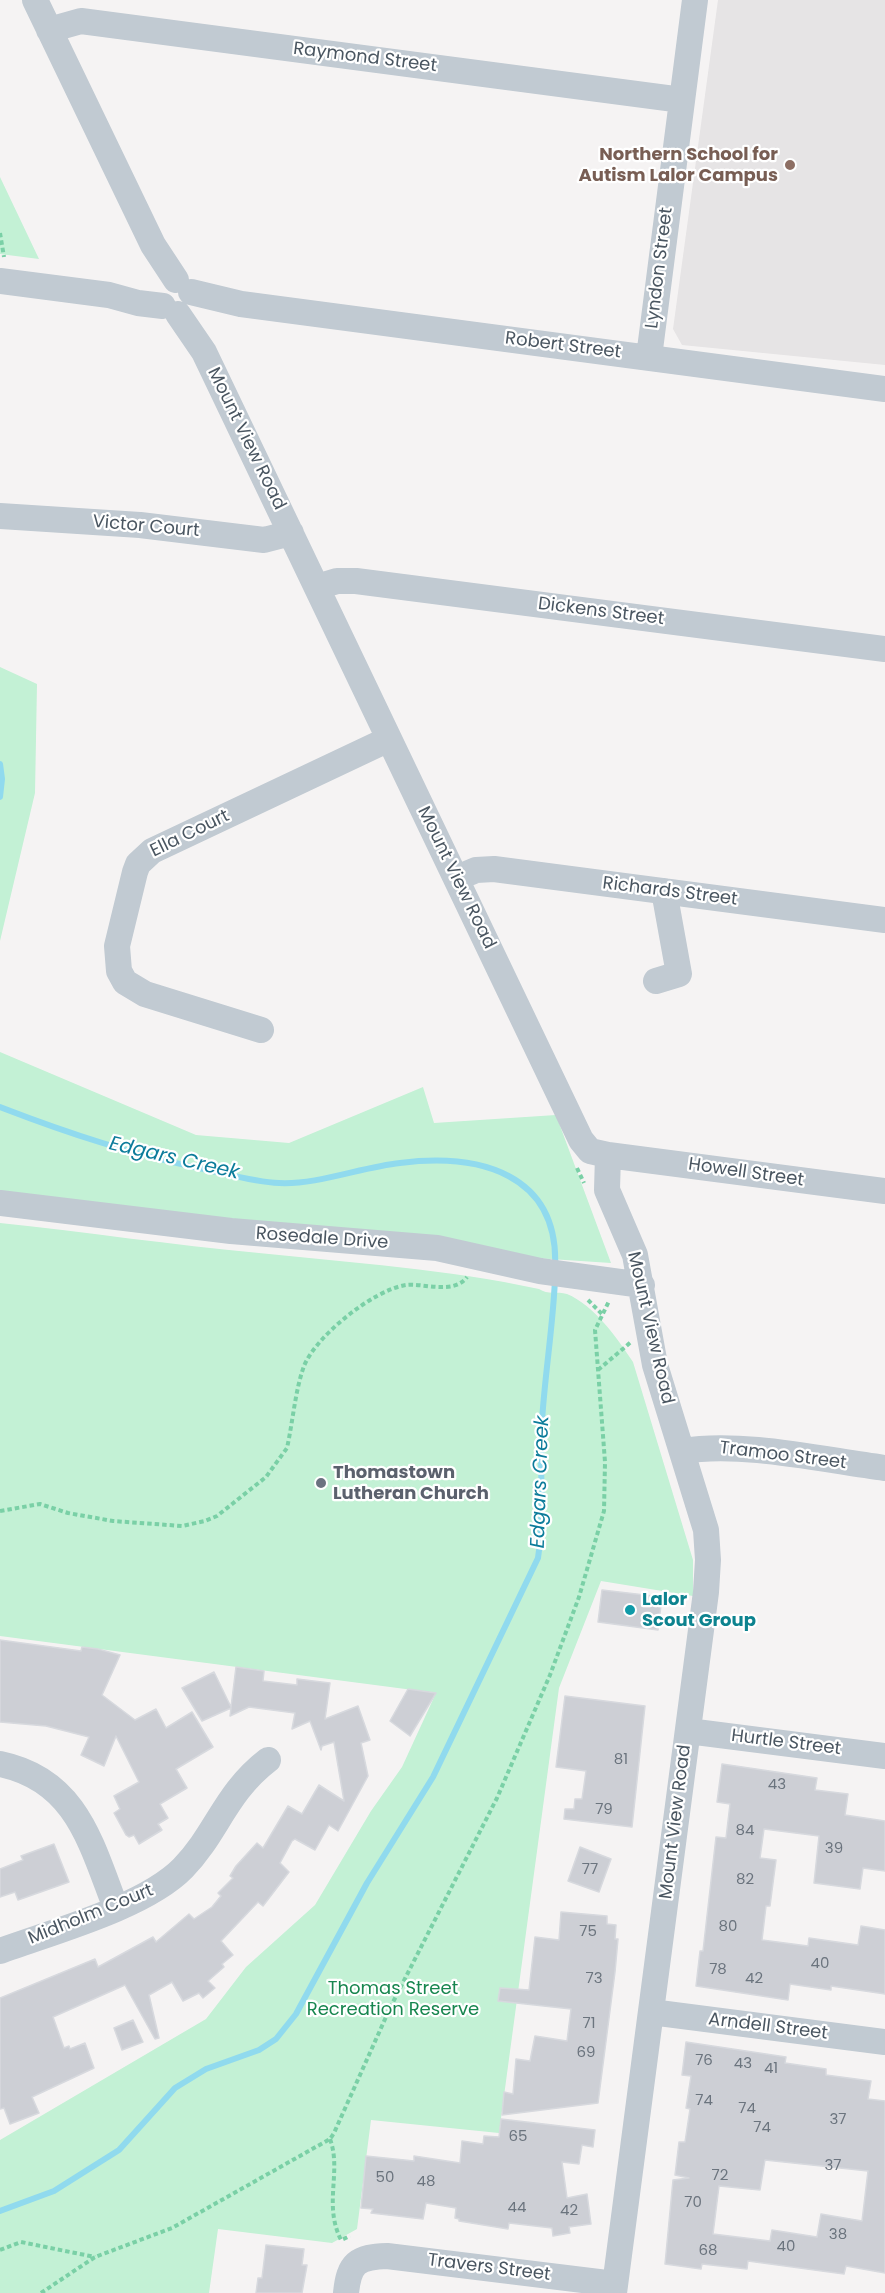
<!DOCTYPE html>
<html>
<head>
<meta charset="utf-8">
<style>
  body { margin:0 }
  canvas { display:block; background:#f5f3f3 }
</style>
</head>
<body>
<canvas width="885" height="2293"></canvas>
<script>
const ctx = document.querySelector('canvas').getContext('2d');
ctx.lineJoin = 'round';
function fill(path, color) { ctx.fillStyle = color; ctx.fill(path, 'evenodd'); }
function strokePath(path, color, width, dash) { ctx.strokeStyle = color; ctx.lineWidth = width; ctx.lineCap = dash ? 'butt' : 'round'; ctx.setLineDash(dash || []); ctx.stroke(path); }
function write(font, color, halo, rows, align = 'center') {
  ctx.font = font + ' Poppins,sans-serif'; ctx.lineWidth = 4.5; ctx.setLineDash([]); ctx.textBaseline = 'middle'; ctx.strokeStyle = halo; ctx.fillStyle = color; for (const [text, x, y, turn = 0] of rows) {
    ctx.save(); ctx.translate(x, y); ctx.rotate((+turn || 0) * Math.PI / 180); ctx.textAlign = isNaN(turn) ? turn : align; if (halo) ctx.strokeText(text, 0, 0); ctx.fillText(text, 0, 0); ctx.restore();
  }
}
const education = new Path2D(`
  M718,0H885V365L682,345L673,329Z`);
const green = new Path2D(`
  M0,177L39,259L0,254Z
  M0,667L37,684L35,793L0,941Z
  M0,1052L196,1135L289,1143L423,1087L434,1123L556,1115L611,1263L535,1258L0,1197Z
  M0,1223C86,1232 172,1245 259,1253C353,1263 446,1269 539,1289C548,1295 557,1291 567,1294C594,1305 618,1339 633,1362L693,1560V1596L601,1581L559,1688L499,2133L371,2120L357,2229L332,2243L218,2229L209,2293H0V2140L206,2019L246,1967L315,1905L371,1811L402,1767L436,1693L0,1636Z`);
const stream = new Path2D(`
  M0,764L2,779L0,797
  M0,1107C70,1134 134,1155 208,1170C231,1175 255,1182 279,1183C317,1185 362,1167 400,1163C479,1153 560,1173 555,1269
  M0,2211L54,2191L119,2150L175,2088L206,2069L259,2050L276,2039L296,2014L367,1883L433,1777L538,1558C545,1512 539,1467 542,1421C545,1373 553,1326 555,1279`);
const building = new Path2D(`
  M602,1590L662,1597L658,1630L598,1622Z
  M0,1640L81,1651L82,1647L98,1649L120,1655L102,1695L135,1720L156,1709L166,1728L192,1712L213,1747L176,1769L187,1788L160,1804L168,1818L158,1824L162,1830L139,1844L134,1835L129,1837L126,1835L114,1813L120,1809L114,1796L139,1782L116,1736L104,1766L81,1755L89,1737L46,1726L0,1722Z
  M236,1667L264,1671L263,1681L297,1685V1679L330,1683L325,1719L358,1706L370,1740L361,1743L368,1776L338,1831L329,1825L315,1850L295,1839L292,1841L280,1863L289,1872L263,1906L258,1902L221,1941L233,1955L222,1964L224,1967L208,1981L215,1988L203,1998L199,1993L183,2001L172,1982L149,1995L159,2038L155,2039L125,1985L53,2017L64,2048L69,2046L70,2049L85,2043L94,2068L32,2097L39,2113L10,2124L4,2108L0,2109V1998L95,1959L98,1967L153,1937L156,1942L189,1914L194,1919L212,1907L221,1896L218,1893L233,1878L230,1876L236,1866L257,1843L263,1848L288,1806L302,1814L319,1785L344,1801L334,1742L322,1746L321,1750L310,1721L292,1729L295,1713L249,1707L230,1716L231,1708L202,1721L182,1688L214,1672L231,1707Z
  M408,1689L436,1693L410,1736L390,1721Z
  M565,1696L645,1706L632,1827L564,1819L565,1809H574L575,1799H582L586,1771L556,1767Z
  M722,1764L817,1778L815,1790L848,1794L845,1815L885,1821V1871L863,1868L860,1889L814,1883L819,1836L764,1829L760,1858L776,1860L770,1906H766L762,1940L808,1946L809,1938L858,1945L861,1926L885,1930V1994L831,1986V1990L790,1984L788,2000L696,1986L700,1951H703L716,1837L726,1838L730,1804L717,1802Z
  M54,1844L69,1882L18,1900L15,1892L0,1897V1869L23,1860L21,1856Z
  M580,1847L611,1859L599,1892L568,1881Z
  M561,1912L607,1916V1924L616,1925L615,1939H618L615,1972L598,2103L502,2115L504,2092L513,2094L516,2059L530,2061L535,2036L567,2041L571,2009L498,2001L500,1988L529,1990L535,1937L559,1940Z
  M133,2020L143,2042L122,2050L114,2028Z
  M686,2042L786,2057L785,2063L826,2069V2075L871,2081L868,2099L885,2101V2273L846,2266L844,2274L748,2261L747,2269L702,2264L701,2269L665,2264L673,2180L689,2178L675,2175L679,2142H685L690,2109L686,2108L691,2076L682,2075ZM765,2160L868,2171L862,2221L821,2214L817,2237L772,2230L770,2241L713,2234L719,2186L760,2190Z
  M501,2119L595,2130L593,2147L582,2145L579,2164L562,2162L567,2198L587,2194L591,2224L569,2227L570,2233L553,2236L552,2228L509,2223L508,2229L459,2221V2219L455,2218L456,2208L426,2203L423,2219L371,2213L373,2209L361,2208L366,2156L414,2161V2156L460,2163L462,2141L483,2144L484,2136L499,2137Z
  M266,2245L304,2249L302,2265H307L302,2293H256L258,2278H262Z`);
const path = new Path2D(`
  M0,233L4,257
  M577,1168L584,1183
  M588,1300L602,1314
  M598,1370L631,1342
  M0,1511L40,1504L68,1513L113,1521L182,1526L205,1521L217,1516L266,1477L287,1448C293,1421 295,1391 304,1366C316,1336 373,1290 406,1285C424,1283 454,1295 467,1277
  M330,2139C342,2172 323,2204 341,2240L350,2236
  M0,2250L21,2242L95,2257
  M41,2293L95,2257L172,2228L330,2139L334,2133L390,2008L497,1798L550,1675L579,1597L604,1511L605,1462L595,1330L609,1301`);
const minor = new Path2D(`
  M35,0L153,245L176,280
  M49,30L81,21L682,100
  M0,281L109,295L138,303L163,306
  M191,292L241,304L885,389
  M178,314L204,352L581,1140L590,1151L608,1155L607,1190L635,1255L655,1365L706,1530L708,1560L706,1592L614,2293
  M649,357L695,0
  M0,516L140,525L264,540L291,533
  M317,587L337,581H356L885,649
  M457,878L476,870L494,869L885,920
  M656,981L679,974L664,891
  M261,1030L145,994L125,982L119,971L117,946L135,872L138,864L152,851L389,739
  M608,1155L885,1191
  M0,1203L231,1231L437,1248L540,1271L642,1285
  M682,1451C743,1441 823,1460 885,1468
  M688,1731L885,1756
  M0,1764C77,1780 91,1844 116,1908
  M0,1951C52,1932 145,1907 183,1868C217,1833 225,1793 268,1760
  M651,2012L885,2042
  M346,2293C349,2263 357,2257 387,2256L615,2284`);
const markers = [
  [790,165,6,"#8d6e63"],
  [321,1483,6,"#6b7280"],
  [630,1610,6,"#0f9aa8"]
];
const numberNames = [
  ["81",621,1760],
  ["43",777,1785],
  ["79",604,1810],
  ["84",745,1831],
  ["39",834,1849],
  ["77",590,1870],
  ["82",745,1880],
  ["80",728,1927],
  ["75",588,1932],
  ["40",820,1964],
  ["78",718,1970],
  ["73",594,1979],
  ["42",754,1979],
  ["71",589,2024],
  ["69",586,2053],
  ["76",704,2061],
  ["43",743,2064],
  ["41",771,2069],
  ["74",704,2101],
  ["74",747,2109],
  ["37",838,2120],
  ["74",762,2128],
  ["65",518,2137],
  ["37",833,2166],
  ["72",720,2176],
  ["50",385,2178],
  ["48",426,2182],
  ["70",693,2203],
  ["44",517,2208],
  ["42",569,2211],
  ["38",838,2235],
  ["40",786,2247],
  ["68",708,2251]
];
const streetNames = [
  ["Raymond Street",365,58,7],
  ["Lyndon Street",660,268,-83],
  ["Robert Street",563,346,7],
  ["Mount View Road",246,439,64],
  ["Victor Court",146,527,5],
  ["Dickens Street",601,612,7],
  ["Ella Court",190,834,-26],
  ["Mount View Road",456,878,64],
  ["Richards Street",670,892,7],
  ["Howell Street",746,1173,8],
  ["Rosedale Drive",322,1239,4],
  ["Mount View Road",650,1328,77],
  ["Tramoo Street",783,1456,7],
  ["Hurtle Street",786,1743,7],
  ["Mount View Road",676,1822,-83],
  ["Midholm Court",91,1915,-22],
  ["Arndell Street",768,2027,7],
  ["Travers Street",489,2268,7]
];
const educationNames = [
  ["Northern School for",778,155],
  ["Autism Lalor Campus",778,176]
];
const worshipNames = [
  ["Thomastown",333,1473],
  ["Lutheran Church",333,1494]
];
const cultureNames = [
  ["Lalor",642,1600],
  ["Scout Group",642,1621]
];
const parkNames = [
  ["Thomas Street",393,1989],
  ["Recreation Reserve",393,2010]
];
const waterNames = [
  ["Edgars Creek",174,1159,13],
  ["Edgars Creek",541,1482,-88]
];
fill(education, '#e6e4e5');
fill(green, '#c3f1d5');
strokePath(stream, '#90daee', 6);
fill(building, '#cdcfd5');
strokePath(building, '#d7d9de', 1.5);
strokePath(path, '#7ad0a6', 4, [4.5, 3]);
strokePath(minor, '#c1cad2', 26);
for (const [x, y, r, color] of markers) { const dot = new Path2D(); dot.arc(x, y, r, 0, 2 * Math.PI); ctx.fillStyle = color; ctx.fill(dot); strokePath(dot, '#fff', 2); }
write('15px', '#6b747e', null, numberNames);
write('18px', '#4a5661', '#fff', streetNames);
write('bold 18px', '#785e54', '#fff', educationNames, 'right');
write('bold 18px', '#5b616d', '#fff', worshipNames, 'left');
write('bold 18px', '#0d838f', '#fff', cultureNames, 'left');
write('18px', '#17864f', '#fff', parkNames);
write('italic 20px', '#0c7c9b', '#fff', waterNames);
</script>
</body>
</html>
